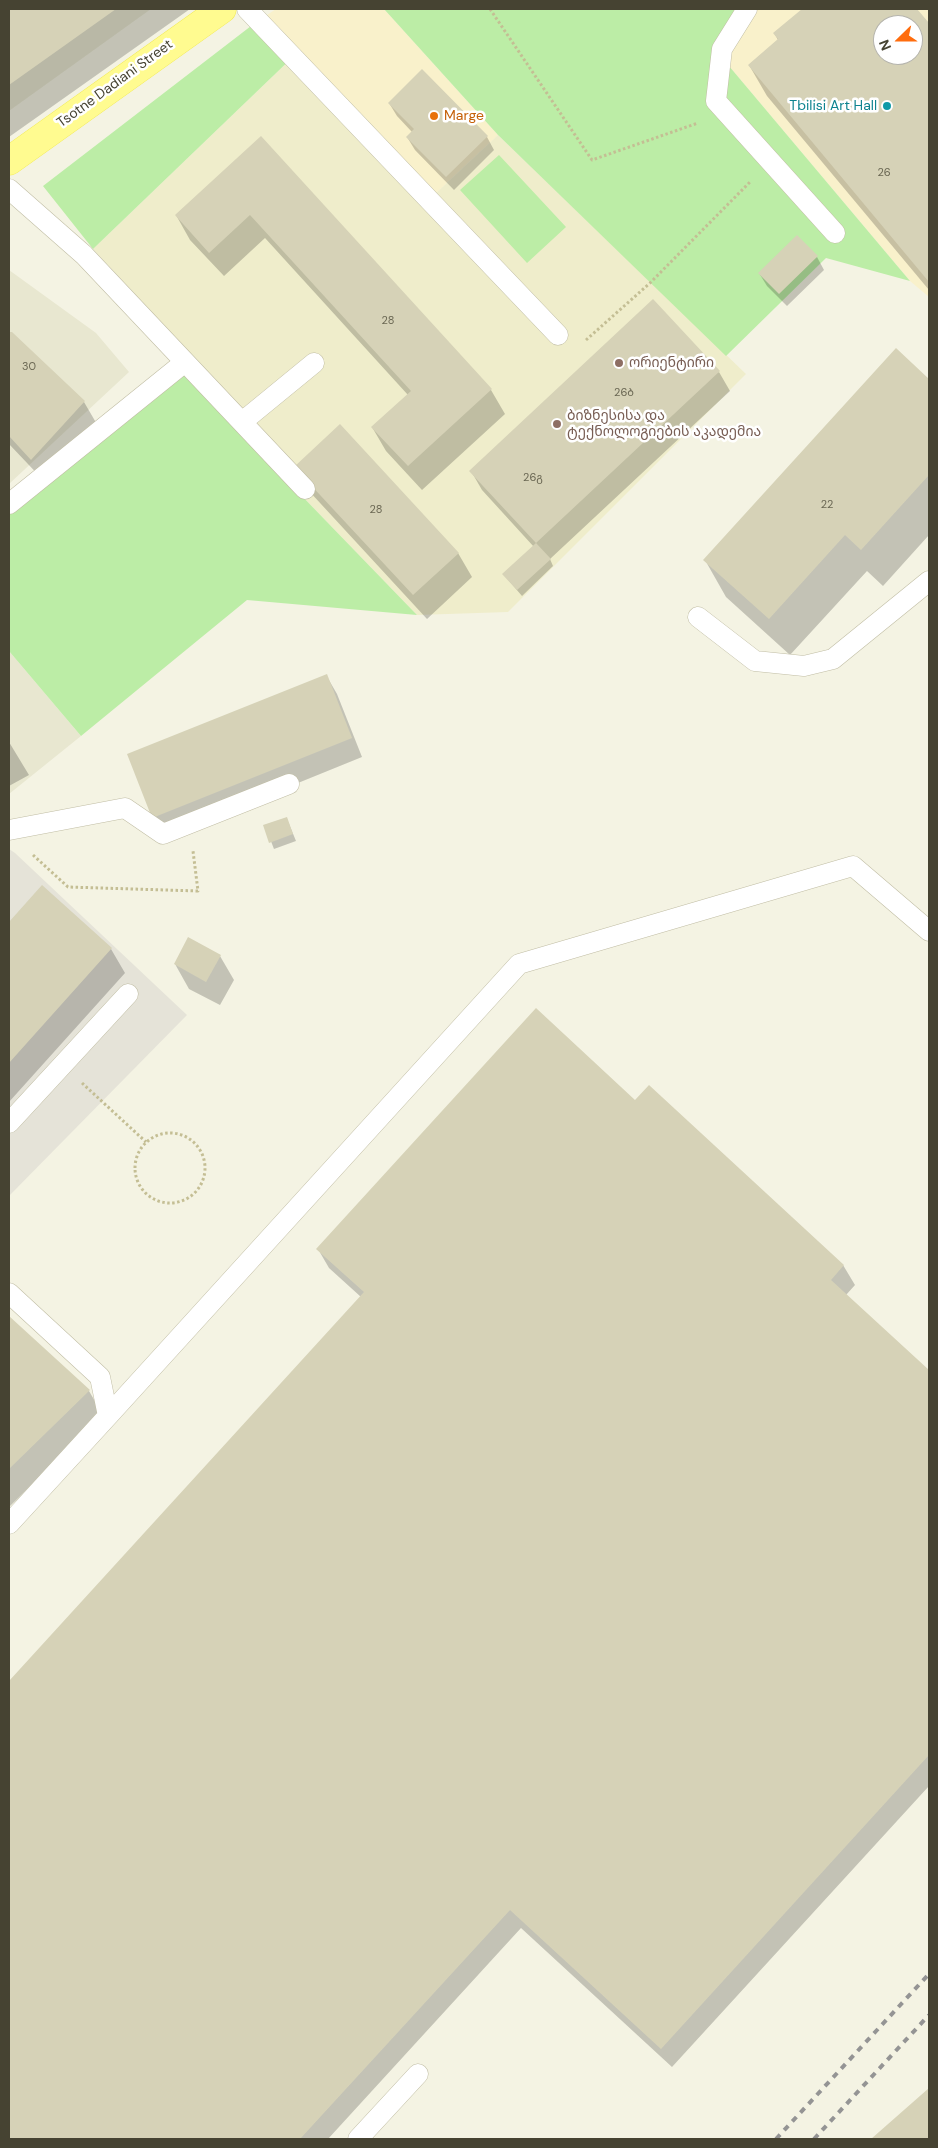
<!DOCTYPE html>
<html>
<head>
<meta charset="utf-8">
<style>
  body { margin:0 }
  #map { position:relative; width:938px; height:2148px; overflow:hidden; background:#f4f3e3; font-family:"DM Sans",sans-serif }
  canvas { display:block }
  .frame { position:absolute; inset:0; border:10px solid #464332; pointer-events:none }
  .north { position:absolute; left:873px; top:15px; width:50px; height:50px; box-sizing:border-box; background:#fff; border:1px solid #b5b4ad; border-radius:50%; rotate:248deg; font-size:14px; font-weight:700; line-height:20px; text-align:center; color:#464332 }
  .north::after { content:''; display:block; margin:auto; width:18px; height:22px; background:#ff6d0e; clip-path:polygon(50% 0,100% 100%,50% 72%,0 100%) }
</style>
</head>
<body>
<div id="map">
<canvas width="938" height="2148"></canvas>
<div class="frame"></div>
<div class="north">N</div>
</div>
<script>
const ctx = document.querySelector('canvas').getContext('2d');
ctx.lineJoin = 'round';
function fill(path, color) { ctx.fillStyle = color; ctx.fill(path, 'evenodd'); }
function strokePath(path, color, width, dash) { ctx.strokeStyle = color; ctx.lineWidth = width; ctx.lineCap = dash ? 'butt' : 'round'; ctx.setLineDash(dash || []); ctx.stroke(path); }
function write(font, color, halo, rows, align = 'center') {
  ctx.font = font + ' "DM Sans","Noto Sans Georgian",sans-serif'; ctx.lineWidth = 5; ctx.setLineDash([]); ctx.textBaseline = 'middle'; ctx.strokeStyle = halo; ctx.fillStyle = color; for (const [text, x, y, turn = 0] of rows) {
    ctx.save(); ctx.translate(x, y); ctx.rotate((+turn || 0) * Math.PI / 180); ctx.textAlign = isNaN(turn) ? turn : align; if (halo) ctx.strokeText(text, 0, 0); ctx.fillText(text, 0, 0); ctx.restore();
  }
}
const residential = new Path2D(`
  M9,9H151L9,111Z
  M9,270L96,333L129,372L9,484Z
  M9,651L81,736L9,794Z`);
const commercial = new Path2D(`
  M276,9H384L498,135L434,195L264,17Z
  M758,9H929V297L910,281L713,47ZM883,25H913V55H883Z`);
const industrial = new Path2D(`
  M9,849L15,853L187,1015L9,1196Z`);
const education = new Path2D(`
  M298,52L434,195L498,135L746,374L508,612L417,615L271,464L281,452L93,249Z`);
const green = new Path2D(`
  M384,9H758L713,47L910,281L826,258L726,356L498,135Z
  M264,16L298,52L93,249L43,186Z
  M499,155L566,227L527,263L460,190Z
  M184,369L271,464L417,615L247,600L81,736L9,651V510Z`);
const shadow = new Path2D(`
  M9,9H190L9,137Z
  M804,9H916L929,25V290L767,96L749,65L778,40L774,33ZM883,25H913V55H883Z
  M389,103L487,137L494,150L454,190L415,150L407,137L412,132L397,116Z
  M261,138L491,390L505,414L422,490L386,451L372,427L408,395L265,238L224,276L190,240L176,215Z
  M817,257L824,270L787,306L767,286L759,273Z
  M9,333L84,402L98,426L46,483L9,444Z
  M896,350L929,380V535L883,586L867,571L790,655L726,597L705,560Z
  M719,372L730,391L550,559L553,566L522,596L504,575L534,547L482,490L471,471Z
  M295,467L458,553L472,577L427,619L309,491Z
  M326,675L337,694L362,757L165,837L154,818Z
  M9,742L29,775L9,786Z
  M287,819L296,841L274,849L265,826Z
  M42,887L111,949L125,973L9,1102V924Z
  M220,956L234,980L220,1005L189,989L175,964Z
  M635,1102L843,1265L855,1285L846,1295L929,1371V1786L672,2067L521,1928L328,2139H9V1682L361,1297L329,1268L318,1249Z
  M9,1317L89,1391L103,1415L9,1507Z
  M929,2089V2139H873Z`);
const building = new Path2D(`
  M9,9H116L9,85Z
  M802,9H917L929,23V282L748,65L778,39L773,33ZM883,25H913V55H883Z
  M422,69L488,136L446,177L406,137L414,129L388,103Z
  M261,136L492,389L408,466L371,427L411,391L250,215L209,253L175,215Z
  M797,235L818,256L779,294L758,273Z
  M653,299L720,371L536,543L551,559L517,590L502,574L536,543L469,471Z
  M9,332H12L85,401L31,460L9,436Z
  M896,348L929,379V475L861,550L845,535L769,619L703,560Z
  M340,424L459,553L413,595L294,467Z
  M327,674L352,738L152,818L127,754Z
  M287,817L293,834L269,843L263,825Z
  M42,885L112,948L9,1063V922Z
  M188,937L221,955L206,982L174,964Z
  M536,1008L635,1100L649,1085L844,1265L831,1280L929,1370V1755L661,2049L510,1910L300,2139H9V1681L364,1292L316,1249Z
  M9,1316L90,1390L9,1469Z
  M929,2088V2139H871Z`);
const path = new Path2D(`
  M490,9L592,160L698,123
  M586,340L650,283L751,181
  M33,855L68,887L198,891L193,851
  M82,1083L146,1142
  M135 1168a35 35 0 1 1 70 0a35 35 0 1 1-70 0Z`);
const service = new Path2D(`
  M247,9L558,335
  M747,9L722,49L716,101L835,233
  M9,189L84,255L305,489
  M242,422L314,363
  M9,504L185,362
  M698,617L755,661L804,666L833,659L929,581
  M9,830L125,808L163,834L289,784
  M9,1123L128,994
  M9,1293L100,1377L108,1416L9,1524
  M108,1416L519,964L853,866L929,931
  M358,2139L418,2074`);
const primary = new Path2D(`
  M9,161L222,9`);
const rail = new Path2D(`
  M776,2139L929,1974
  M814,2139L929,2015`);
const markers = [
  [887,106,5,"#0f9aa8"],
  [434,116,5,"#e8710a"],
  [619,363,5,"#8d6e63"],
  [557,424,5,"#8d6e63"]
];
const numberNames = [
  ["26",884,173],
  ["28",388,321],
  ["30",29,367],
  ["26ბ",624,393],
  ["26გ",533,478],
  ["22",827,505],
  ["28",376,510]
];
const streetNames = [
  ["Tsotne Dadiani Street",115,84,-36]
];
const cultureNames = [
  ["Tbilisi Art Hall",877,106]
];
const foodNames = [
  ["Marge",444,116]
];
const educationNames = [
  ["ორიენტირი",629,363],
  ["ბიზნესისა და",567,416],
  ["ტექნოლოგიების აკადემია",567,432]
];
fill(residential, '#e8e7d0');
fill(commercial, '#f9f1cb');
fill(industrial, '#e5e3d8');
fill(education, '#efedcb');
fill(green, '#bceda6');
fill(shadow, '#0003');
fill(building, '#d6d2b7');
strokePath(service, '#c0bda4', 21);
strokePath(primary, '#f1e953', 29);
strokePath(path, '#c4be94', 3, [2.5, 2.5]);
strokePath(service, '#fff', 20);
strokePath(primary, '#fffb90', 28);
strokePath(rail, '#949494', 4, [6, 6]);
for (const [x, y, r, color] of markers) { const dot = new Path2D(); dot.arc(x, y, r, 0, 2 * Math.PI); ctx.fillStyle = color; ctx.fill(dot); strokePath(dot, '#fff', 2); }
write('11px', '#6a6753', null, numberNames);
write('14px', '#464332', '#fff', streetNames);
write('14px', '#0d838f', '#fff', cultureNames, 'right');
write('14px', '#c56008', '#fff', foodNames, 'left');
write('14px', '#785e54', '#fff', educationNames, 'left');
</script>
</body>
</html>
